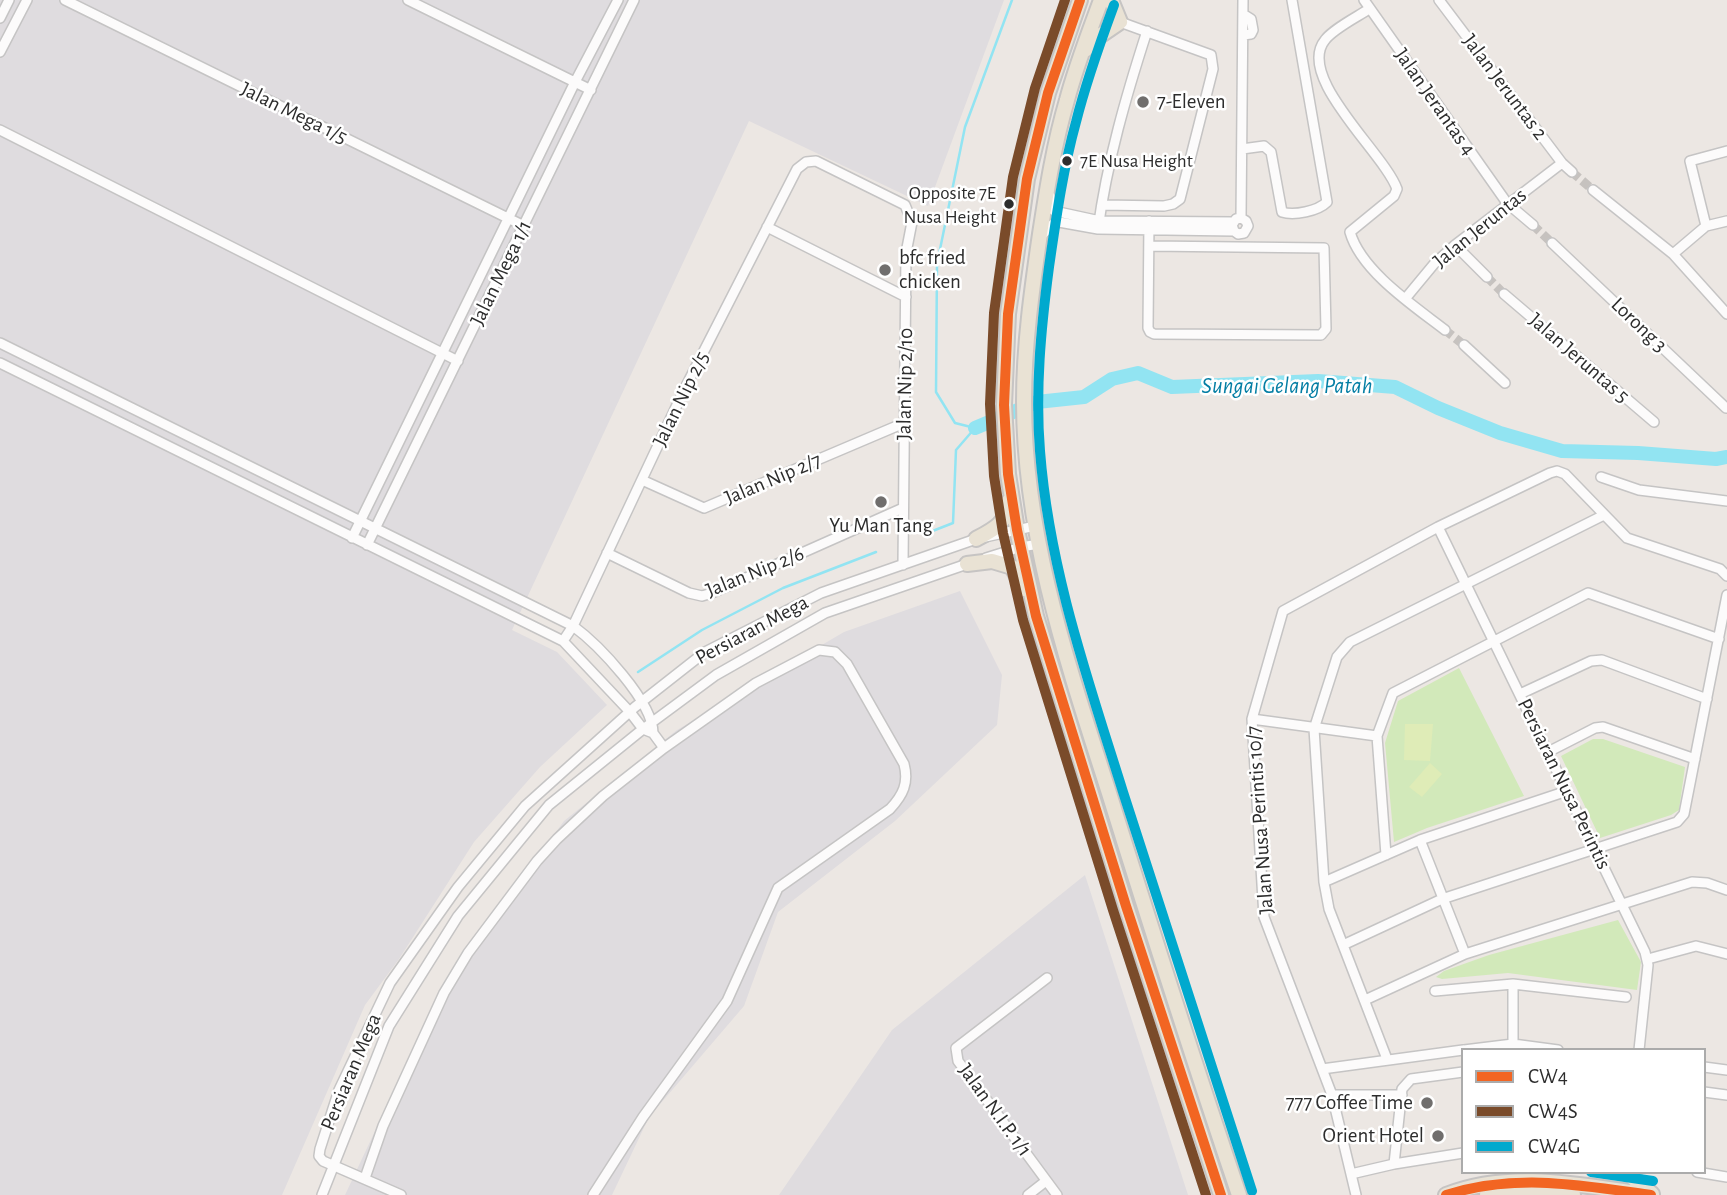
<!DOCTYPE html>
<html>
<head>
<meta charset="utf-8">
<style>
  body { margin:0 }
  #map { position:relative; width:1727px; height:1195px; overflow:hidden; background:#ece7e3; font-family:"Alegreya Sans",sans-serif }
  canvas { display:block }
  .legend { position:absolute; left:1461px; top:1048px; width:245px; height:126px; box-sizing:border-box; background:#fff; border:2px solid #ababab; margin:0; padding:9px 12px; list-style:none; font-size:21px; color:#2d2d2d }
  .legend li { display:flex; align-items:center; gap:14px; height:35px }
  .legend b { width:35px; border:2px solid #ababab }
</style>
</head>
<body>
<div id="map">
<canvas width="1727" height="1195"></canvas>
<ul class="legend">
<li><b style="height:9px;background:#f26522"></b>CW4</li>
<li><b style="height:9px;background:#7a4b2a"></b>CW4S</li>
<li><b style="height:9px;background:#00a9ce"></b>CW4G</li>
</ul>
</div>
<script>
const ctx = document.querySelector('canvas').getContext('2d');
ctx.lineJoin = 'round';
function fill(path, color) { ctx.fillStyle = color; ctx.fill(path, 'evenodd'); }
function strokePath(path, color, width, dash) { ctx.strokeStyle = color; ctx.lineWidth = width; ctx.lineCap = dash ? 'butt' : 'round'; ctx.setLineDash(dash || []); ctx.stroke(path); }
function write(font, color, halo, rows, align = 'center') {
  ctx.font = font + ' "Alegreya Sans",sans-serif'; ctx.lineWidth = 5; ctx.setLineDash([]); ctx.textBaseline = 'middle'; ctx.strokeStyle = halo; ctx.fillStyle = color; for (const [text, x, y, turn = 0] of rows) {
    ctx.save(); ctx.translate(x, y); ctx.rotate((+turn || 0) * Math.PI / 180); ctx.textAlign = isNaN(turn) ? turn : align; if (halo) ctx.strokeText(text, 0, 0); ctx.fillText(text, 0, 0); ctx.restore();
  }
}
const industrial = new Path2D(`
  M0,0H1004L928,206L749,121L512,630L557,652L607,705L540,767L474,842L399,959L365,1005L282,1195H0Z
  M960,591L1002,675L997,725L895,821L778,912L744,1006L649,1117L612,1195H345L445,982L564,821L677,730L844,632Z
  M1085,875L1188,1195H779L892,1030Z`);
const green = new Path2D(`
  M1459,668L1524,796L1427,828L1394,842L1385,743L1398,701Z
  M1593,739H1603L1685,767L1679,810L1671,815L1600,838L1561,756Z
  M1618,920L1641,962L1637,990L1508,973L1442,979L1436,977L1444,971L1489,955Z`);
const pitch = new Path2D(`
  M1405,724H1433L1430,761L1404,760Z
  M1430,763L1442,774L1422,797L1409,787Z`);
const stream = new Path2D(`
  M930,532L953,523L956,450L975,428L955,423L936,392L937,264L965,127L1012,0
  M638,672L702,630L783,588L876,552`);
const river = new Path2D(`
  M975,428L1037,402L1084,397L1112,379L1138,373L1172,387L1318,381L1395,387L1438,408L1500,433L1562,451L1638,453L1716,459L1727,457`);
const streetTunnel = new Path2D(`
  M1572,172L1593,190
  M1533,225L1552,243
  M1487,277L1504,294
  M1445,330L1464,345`);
const street = new Path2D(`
  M65,0L524,226
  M408,0L591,90
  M1364,0L1507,203L1533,225
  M1439,0L1562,163L1572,172
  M1369,9C1357,17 1333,29 1325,40C1295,77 1385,154 1397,189L1394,196L1350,232C1361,271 1414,306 1445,330
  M0,18L9,0
  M1243,35L1251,34L1253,30L1251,19L1243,14
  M0,52L27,0
  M0,130L458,361
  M1242,149L1264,146L1271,152L1282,212C1294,216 1318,211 1327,202L1292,0
  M1593,190L1673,254L1727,314
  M1050,196V206L1054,211L1100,221L1233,222
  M1102,205L1164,206L1173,204L1180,199L1213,69L1211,55L1120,22
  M1241,218L1236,219L1232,225L1234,231L1238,234L1244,233L1248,226L1246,221L1241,218L1243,0
  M1706,226L1690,161L1727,151
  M767,227L906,297
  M1098,229C1107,162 1126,96 1147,31
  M1042,235L1053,224L1059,222L1098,229L1234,231
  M1552,243L1726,408
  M1455,245L1487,277
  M1149,246L1324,248L1326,329L1321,335L1154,334L1150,332L1148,328L1149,221
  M1673,254L1706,226L1727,221
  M1504,294L1654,422
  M1405,299L1434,264L1455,245L1562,163
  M0,343L573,626C599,645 653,702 653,733
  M1464,345L1505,383
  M0,363L563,641L630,712L643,729L653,733L664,748
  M1601,477L1639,490L1727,501
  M642,480L704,508L904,423
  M1438,527L1645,952L1648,965L1639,1050
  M352,538L575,82L618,0
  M367,545L634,0
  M607,553L689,593L702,596L712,593L903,508
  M986,558L1021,547L1039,544
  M563,641L573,626L684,390L797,169L806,162L816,161L905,205L912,222L906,253L903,565
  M1520,694L1591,661L1602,660L1707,699
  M1252,719L1377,736
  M1548,752L1595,728L1603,727L1695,759
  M1420,840L1465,954
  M1386,855L1377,736L1393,693L1588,593L1719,639
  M1324,882L1420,840L1567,791
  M1343,945L1442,899L1677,822L1684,814L1727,595
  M1648,959L1696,946L1727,954
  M1047,978L956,1048L958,1061L1057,1195
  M1513,984V1048
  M1435,991L1513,984L1626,997
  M1365,1000L1465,954L1692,882L1707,883L1727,890
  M1464,1050L1513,1044L1558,1050
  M1387,1059L1329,909L1324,882L1314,729L1337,657L1350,642L1604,515
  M1704,1067L1727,1070
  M1322,1069L1463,1050
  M1704,1092L1727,1095
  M1332,1095H1402
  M1394,1164L1402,1089L1411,1079L1463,1072
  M1697,1172L1727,1177
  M1351,1174L1394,1164L1463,1153
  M365,1178L383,1126L444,993L468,953L537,861L557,839L603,796L664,748L756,683L819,650L835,652L847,664L904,764C909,783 903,795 890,809L778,888L727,1001L643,1117L593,1195
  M322,1195L389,1026L458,916L549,805L643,729L716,675L825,613L970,563
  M401,1195L323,1161L319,1156L320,1149L339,1090L390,983L458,887L525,806L635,707L705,652L821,593L976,539L1035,526
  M1028,1195L1046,1181
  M1356,1195L1332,1095L1264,917L1252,719L1283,611L1438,527L1550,473L1557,471L1565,474L1627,538L1720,569L1727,576`);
const primary = new Path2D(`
  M1080,0L1048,93L1027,179L1008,314L1004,405L1008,474L1017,530L1036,616L1126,906L1221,1195
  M1101,0C1089,33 1076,66 1067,100C1054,144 1047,189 1040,234C1032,289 1024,345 1024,401C1024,537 1068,665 1109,793C1151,928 1194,1062 1239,1195
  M1085,50L1098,37L1120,22L1111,0
  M976,539C995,529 1007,523 1009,501
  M967,564L992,561L1012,567L1024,589
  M1626,1172L1652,1194
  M1446,1195C1512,1169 1584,1186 1651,1195
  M1487,1195L1541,1191L1573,1195`);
const bus1 = new Path2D(`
  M1080,0L1048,93L1027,179L1008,314L1004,405L1008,474L1017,530L1036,616L1126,906L1221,1195
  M1446,1195C1517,1173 1580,1185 1651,1195`);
const bus2 = new Path2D(`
  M1065,0L1035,88L1013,177L994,313L990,404L994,476L1003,533L1023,620L1113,910L1206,1195`);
const bus3 = new Path2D(`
  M1114,5C1100,43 1086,82 1076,122C1063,169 1056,219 1049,267C1041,328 1035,390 1040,451C1049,569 1088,680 1123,792C1165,925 1208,1058 1252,1191
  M1591,1172L1653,1181`);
const markers = [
  [1143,102,7,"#706e6d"],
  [1067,161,6,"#2d2d2d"],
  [1009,204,6,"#2d2d2d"],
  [885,270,7,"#706e6d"],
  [881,502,7,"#706e6d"],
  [1427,1103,7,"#706e6d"],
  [1438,1136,7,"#706e6d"]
];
const busNames = [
  ["7E Nusa Height",1080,161],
  ["Opposite 7E",996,193,"right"],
  ["Nusa Height",996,217,"right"]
];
const streetNames = [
  ["Jalan Jeruntas 2",1505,87,53],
  ["Jalan Jerantas 4",1435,102,55],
  ["Jalan Mega 1/5",294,113,26],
  ["Jalan Jeruntas",1480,228,-39],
  ["Jalan Mega 1/1",501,273,-64],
  ["Lorong 3",1639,325,44],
  ["Jalan Jeruntas 5",1579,358,41],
  ["Jalan Nip 2/10",905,384,-89],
  ["Jalan Nip 2/5",681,399,-64],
  ["Jalan Nip 2/7",773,479,-23],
  ["Jalan Nip 2/6",755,572,-22],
  ["Persiaran Mega",752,630,-28],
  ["Persiaran Nusa Perintis",1564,784,64],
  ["Jalan Nusa Perintis 10/7",1260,820,-94],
  ["Persiaran Mega",351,1072,-67],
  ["Jalan N.I.P. 1/1",995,1110,54]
];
const poiNames = [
  ["7-Eleven",1157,102],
  ["bfc fried",899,258],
  ["chicken",899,282],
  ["Yu Man Tang",881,526,"center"],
  ["777 Coffee Time",1413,1103,"right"],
  ["Orient Hotel",1424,1136,"right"]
];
const waterNames = [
  ["Sungai Gelang Patah",1287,386]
];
fill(industrial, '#dfdcdf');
fill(green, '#d2e9ba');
fill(pitch, '#dfecb7');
strokePath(stream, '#92e4f2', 2.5);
strokePath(river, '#92e4f2', 14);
strokePath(streetTunnel, '#c6c2bf', 9, [9, 4.5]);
strokePath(street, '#c5c4c4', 12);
strokePath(primary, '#c6c4c3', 18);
strokePath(street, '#fcfbfb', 9);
strokePath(primary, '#e9e2d4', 14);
strokePath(bus1, '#f26522', 10);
strokePath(bus2, '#7a4b2a', 10);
strokePath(bus3, '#00a9ce', 10);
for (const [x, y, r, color] of markers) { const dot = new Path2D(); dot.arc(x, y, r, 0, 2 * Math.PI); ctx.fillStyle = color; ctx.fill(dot); strokePath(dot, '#fff', 2.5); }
write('19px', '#2d2d2d', '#fff', busNames, 'left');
write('21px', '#2d2d2d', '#fff', streetNames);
write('21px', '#2d2d2d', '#fff', poiNames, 'left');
write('italic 23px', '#047ea4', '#fff', waterNames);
</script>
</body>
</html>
